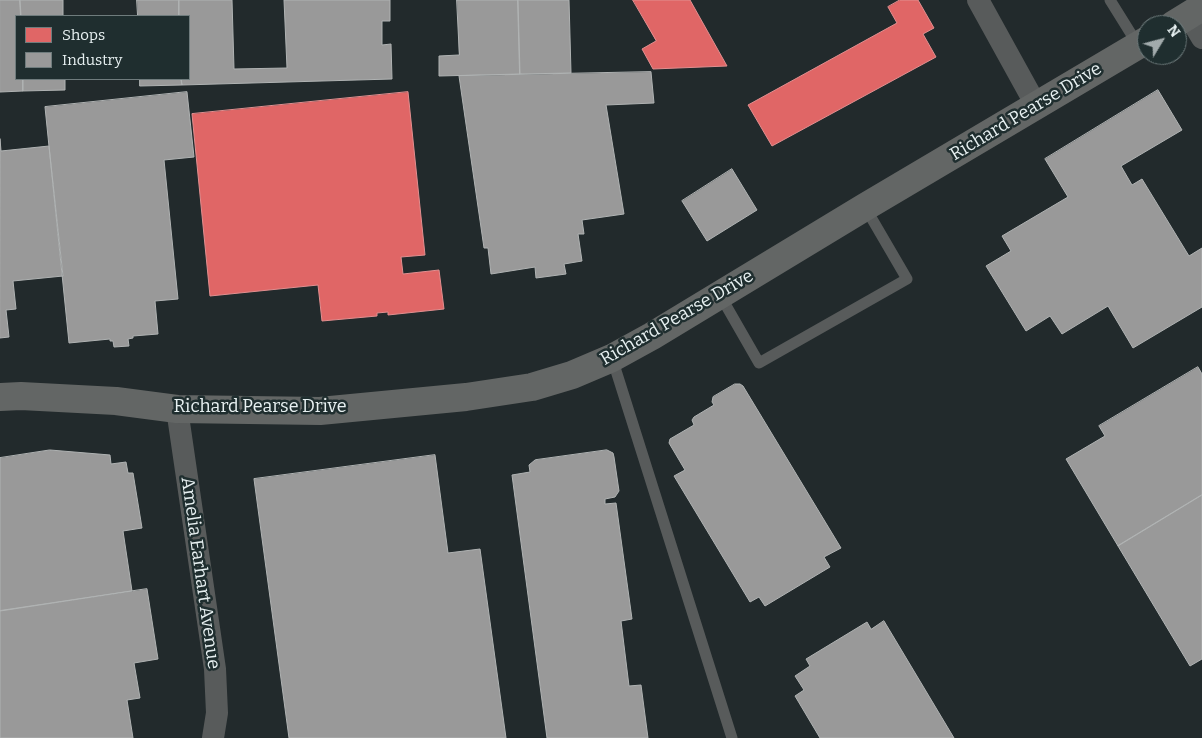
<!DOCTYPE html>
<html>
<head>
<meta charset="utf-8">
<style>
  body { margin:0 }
  #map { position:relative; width:1202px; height:738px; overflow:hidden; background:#222a2c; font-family:Bitter,serif }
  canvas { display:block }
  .legend { position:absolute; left:15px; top:15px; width:175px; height:65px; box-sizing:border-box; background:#1f2e2f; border:1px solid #6f7c7d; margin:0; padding:6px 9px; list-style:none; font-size:15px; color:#e7f0f1 }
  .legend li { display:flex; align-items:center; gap:10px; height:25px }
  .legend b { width:25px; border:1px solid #6f7c7d }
  .north { position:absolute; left:1137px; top:15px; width:50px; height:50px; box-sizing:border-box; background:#1f2e2f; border:1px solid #6f7c7d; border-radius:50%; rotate:53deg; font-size:14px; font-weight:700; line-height:20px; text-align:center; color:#e7f0f1 }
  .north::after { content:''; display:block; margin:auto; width:18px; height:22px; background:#a2abac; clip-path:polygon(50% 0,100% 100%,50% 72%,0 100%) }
</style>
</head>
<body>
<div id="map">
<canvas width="1202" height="738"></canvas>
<ul class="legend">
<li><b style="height:14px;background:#e06666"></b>Shops</li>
<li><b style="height:14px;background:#999"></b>Industry</li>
</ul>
<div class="north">N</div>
</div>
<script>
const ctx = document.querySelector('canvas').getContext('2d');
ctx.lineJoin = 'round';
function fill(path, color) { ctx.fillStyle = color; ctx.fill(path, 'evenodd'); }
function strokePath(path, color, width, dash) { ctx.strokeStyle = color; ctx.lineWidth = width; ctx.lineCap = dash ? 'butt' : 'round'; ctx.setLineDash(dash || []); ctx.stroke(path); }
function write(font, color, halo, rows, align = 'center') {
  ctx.font = font + ' Bitter,serif'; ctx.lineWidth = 5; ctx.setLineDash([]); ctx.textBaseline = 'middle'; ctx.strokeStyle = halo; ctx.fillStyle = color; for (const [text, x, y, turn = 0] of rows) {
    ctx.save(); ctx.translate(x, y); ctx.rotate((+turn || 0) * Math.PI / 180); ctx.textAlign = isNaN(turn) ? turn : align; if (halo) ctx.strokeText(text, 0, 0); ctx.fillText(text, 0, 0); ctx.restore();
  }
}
const shops = new Path2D(`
  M633,0H690L727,66L653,69L642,49L656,41Z
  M900,0H918L934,28L923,34L936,57L772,146L748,105L897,23L888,7Z
  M408,92L425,255L401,257L403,274L439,270L444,309L388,315V312L377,313V316L322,321L318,285L210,296L192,114Z`);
const industry = new Path2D(`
  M0,0H20L21,16H16V79H23V91L0,92Z
  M20,0H63V16H21Z
  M137,0H179V16H138Z
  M179,0H232L234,69L287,68L284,0H390V21H382V45L391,44L392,79L182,85L181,79H189V16H179Z
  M457,0H518L520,74L439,76V56L459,55Z
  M518,0H569L571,73L520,74Z
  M651,72L654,103L606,105L624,214L582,220L584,234H578L582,261L564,264L566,274L536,278L535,267L491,274L488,248H484L459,76Z
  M23,79H65V90L23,91Z
  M140,79H181L182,85L140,86Z
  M1158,90L1182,130L1121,166L1132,185L1142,179L1189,256L1202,248V307L1133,348L1108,306L1062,334L1050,316L1026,331L986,266L1011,251L1002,236L1068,197L1045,159Z
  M187,92L194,157L164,160L178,299L155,301L158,334L133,336V338L128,339L129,346L114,347L113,341H110V339L69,343L45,107Z
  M0,139L1,151L49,146L63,276L13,281L16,309L6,310L9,337L0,338Z
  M732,169L757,210L707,241L682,201Z
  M1198,367L1202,374V495L1118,546L1066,459L1105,436L1099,426Z
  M735,384H740L743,386L841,548L824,557L830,567L765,606L759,597L750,602L674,476L685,470L669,443L670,439L694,425L692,420L694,417L714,405L712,402L713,397Z
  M50,450L110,455L111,464L126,462L128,473H133L142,528L123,531L132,591L0,611V458Z
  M607,450L613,453L614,457L619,491L615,497L605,499V504L616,503L632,619L621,621L629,686L641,685L648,738H547L512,475L530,472L529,465L535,460Z
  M435,455L448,553L480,549L506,738H289L254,479Z
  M1202,495V659L1190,666L1118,546Z
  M147,589L158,659L134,663L140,698L127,700L133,738H0V611Z
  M884,621L954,738H820L795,696L804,690L795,676L810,666L806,659L867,622L871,629Z`);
const lane = new Path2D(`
  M1110,0L1138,45
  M720,295L759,363L907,279L865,207
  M612,358L732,738`);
const street = new Path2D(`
  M978,0L1036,105
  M1189,16L1202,38
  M177,409L215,669L217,713L213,738`);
const secondary = new Path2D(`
  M1173,25L1202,7
  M0,397L21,396L116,401L177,409L320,411L466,397L532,387L572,375L612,358L652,336L865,207L1147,40`);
const streetNames = [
  ["Richard Pearse Drive",1026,112,-31],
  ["Richard Pearse Drive",677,318,-30],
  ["Richard Pearse Drive",260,407],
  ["Amelia Earhart Avenue",200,573,82]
];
fill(shops, '#e06666');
strokePath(shops, '#e28f90', 1);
fill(industry, '#999');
strokePath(industry, '#b0b3b3', 1);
strokePath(lane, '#585b5b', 11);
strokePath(street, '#585b5b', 22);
strokePath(secondary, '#636665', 28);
write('18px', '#e7f0f1', '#1f2e2f', streetNames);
</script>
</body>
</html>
